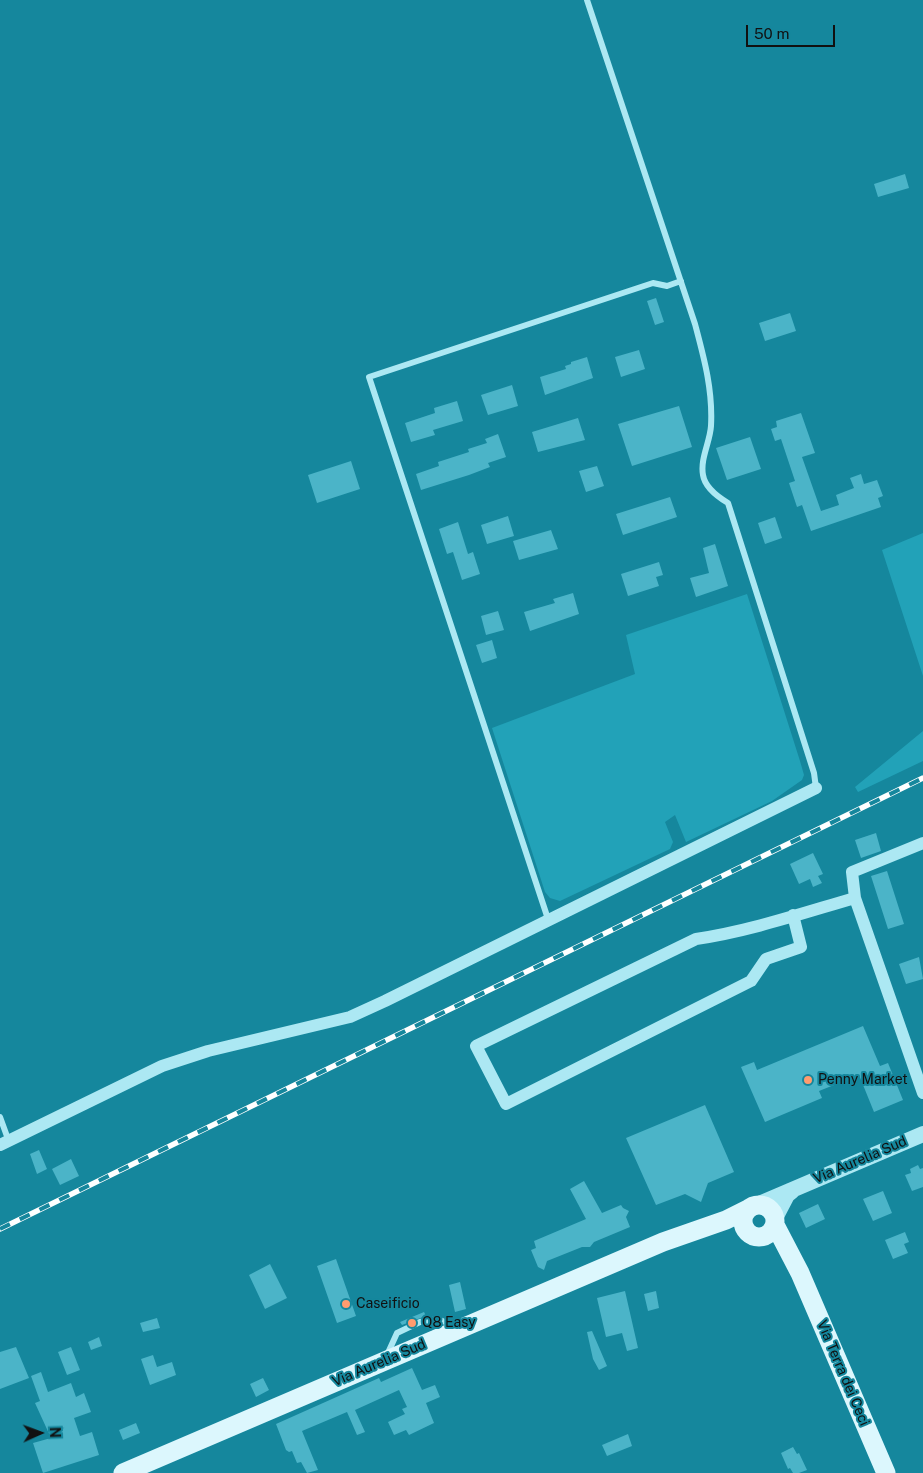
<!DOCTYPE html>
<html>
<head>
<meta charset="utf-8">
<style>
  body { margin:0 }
  #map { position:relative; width:923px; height:1473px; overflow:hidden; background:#15879d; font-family:"Public Sans",sans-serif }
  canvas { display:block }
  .north { position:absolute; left:15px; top:1408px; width:50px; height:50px; -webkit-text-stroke:4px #15879d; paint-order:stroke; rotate:88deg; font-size:14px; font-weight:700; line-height:20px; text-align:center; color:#111 }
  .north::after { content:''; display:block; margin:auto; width:18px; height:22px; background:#111; clip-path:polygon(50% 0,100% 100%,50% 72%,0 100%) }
  .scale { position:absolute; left:746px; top:25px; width:89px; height:22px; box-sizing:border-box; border:2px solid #111; border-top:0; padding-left:6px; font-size:15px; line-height:18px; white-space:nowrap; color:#111; -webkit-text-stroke:4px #15879d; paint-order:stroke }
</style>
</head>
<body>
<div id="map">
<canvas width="923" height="1473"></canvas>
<div class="north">N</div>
<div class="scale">50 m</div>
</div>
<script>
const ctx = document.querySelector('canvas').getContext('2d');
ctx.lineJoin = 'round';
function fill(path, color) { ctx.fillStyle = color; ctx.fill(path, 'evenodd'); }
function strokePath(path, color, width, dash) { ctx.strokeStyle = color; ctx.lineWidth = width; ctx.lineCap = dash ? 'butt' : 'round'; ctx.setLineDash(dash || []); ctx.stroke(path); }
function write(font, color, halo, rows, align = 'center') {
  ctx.font = font + ' "Public Sans",sans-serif'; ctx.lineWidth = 4; ctx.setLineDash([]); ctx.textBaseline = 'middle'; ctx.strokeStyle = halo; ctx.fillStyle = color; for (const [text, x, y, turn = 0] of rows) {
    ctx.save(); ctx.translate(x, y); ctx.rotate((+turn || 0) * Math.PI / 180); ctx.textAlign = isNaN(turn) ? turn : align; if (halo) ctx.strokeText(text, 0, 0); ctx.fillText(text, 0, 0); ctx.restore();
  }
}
const green = new Path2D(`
  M923,533V676L882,550Z
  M747,594L800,761L804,775L802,780L772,801L686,842L675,815L665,822L673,842L670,849L560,901L550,898L545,892L492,728L635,674L626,635Z
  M923,731V761L858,792L855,787Z`);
const building = new Path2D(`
  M905,174L909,188L878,197L874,184Z
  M656,298L664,322L655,325L647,301Z
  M790,313L796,331L765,341L759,323Z
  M639,350L645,369L621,377L615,357Z
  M587,357L593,378L545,395L540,377L566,369L565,366L571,364V362Z
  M512,385L518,406L488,415L481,395Z
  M457,401L463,421L433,430L435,435L411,442L405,423L435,413L434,408Z
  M679,406L692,447L632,466L618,424Z
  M801,413L815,453L802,457L821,511L839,505L836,495L854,488L850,478L861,474L864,484L877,480L883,496L878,498L881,507L811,531L802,505L797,507L789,483L795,481L781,439L775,441L771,429L777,427L776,421Z
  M578,418L585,440L538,452L532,432Z
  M498,434L506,457L488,463L490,467L469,475L421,490L416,474L439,466L438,462L469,452L468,449L487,443L485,439Z
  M750,437L761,469L727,480L716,448Z
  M351,461L360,489L317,503L308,475Z
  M597,466L604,486L586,492L579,471Z
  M670,497L677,517L623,535L616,514Z
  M508,516L514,536L487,544L481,525Z
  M775,517L782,538L765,544L758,523Z
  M458,522L468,554L473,552L480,574L462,580L453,552L447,554L439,529Z
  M551,530L558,549L519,560L513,541Z
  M715,544L728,586L696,597L690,578L709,573L703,548Z
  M659,562L663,575L656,577L659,586L628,596L621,574Z
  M573,593L579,614L530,631L524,612L555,603L553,599Z
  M498,611L504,630L486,635L481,616Z
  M492,640L497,658L482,663L476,645Z
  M876,833L881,851L861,858L855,840Z
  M813,853L823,874L818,876L822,883L813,887L810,879L799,884L790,864Z
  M887,871L904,924L888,929L871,876Z
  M919,957L923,979L906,984L899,964Z
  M863,1026L880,1066L888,1063L903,1100L874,1112L859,1075L819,1091L822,1098L765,1122L741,1067L754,1062L757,1070Z
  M705,1105L734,1172L708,1183L701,1202L685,1194L656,1205L626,1138Z
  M39,1150L47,1169L37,1174L30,1154Z
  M71,1159L79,1176L60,1185L52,1169Z
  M918,1165L920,1169L923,1168V1187L912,1191L905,1175L911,1173L910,1169Z
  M584,1181L602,1213L621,1205L623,1208L629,1211L626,1217L630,1227L594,1242L590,1247H582L547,1261L544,1270L538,1267L531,1250L536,1248L534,1241L586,1219L570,1189Z
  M883,1191L892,1213L873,1221L863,1199Z
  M818,1204L825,1219L806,1228L799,1213Z
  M905,1232L909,1242L904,1244L908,1253L893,1259L885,1240Z
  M336,1259L356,1316L337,1323L317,1266Z
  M270,1264L287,1298L265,1309L249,1275Z
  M460,1282L466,1309L455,1312L449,1285Z
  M625,1291L638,1348L627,1351L622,1333L606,1337L597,1298Z
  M656,1291L659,1308L648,1311L644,1294Z
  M424,1312L426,1316L402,1325L400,1322Z
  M157,1318L160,1328L143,1332L140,1323Z
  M592,1331L607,1366L599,1370L593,1359L587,1332Z
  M99,1337L102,1346L91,1350L88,1342Z
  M16,1347L29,1378L0,1389V1352Z
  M71,1347L80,1370L67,1375L58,1352Z
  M153,1355L157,1367L172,1362L176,1375L150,1385L141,1359Z
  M412,1368L422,1390L435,1385L440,1397L426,1403L434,1423L409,1435L406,1430L394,1435L388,1422L405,1414L402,1409L407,1407L399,1390L355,1410L365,1432L357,1435L347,1412L302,1431L318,1470L307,1473L301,1462L297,1463L292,1451L289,1452L286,1450L276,1424L379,1378L381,1382Z
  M41,1372L48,1392L71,1383L76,1397L84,1393L91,1412L74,1418L80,1436L92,1432L99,1455L43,1473L33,1443L51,1438L35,1403L40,1401L31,1376Z
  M263,1378L269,1390L256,1397L250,1384Z
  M136,1423L140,1433L123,1440L119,1430Z
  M628,1434L632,1446L607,1456L602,1445Z
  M793,1447L797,1454L799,1453L807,1470L799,1473H793L790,1468L788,1469L781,1453Z`);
const service = new Path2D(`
  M587,0L695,324C704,358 713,390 711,426C710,442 700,459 703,475C705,488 718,497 728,503L814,773L816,788
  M548,919L369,377L653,283L667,286L681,281
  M0,1117L8,1139
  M387,1355L397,1333L420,1322L437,1319L456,1326`);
const minor = new Path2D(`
  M923,843L852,872L855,898L923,1093
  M793,915L801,947L766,959L751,981L506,1104L476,1046L696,939C750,931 803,913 855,898
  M0,1145L162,1066L208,1051L350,1017L385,1001L816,788`);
const tertiary = new Path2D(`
  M759,1204L923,1134
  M775,1218L787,1195L792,1191`);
const secondary = new Path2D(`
  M743 1221a16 16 0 1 1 32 0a16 16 0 1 1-32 0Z
  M775,1225L800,1273L886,1473
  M123,1473L663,1242L726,1220L748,1209`);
const rail = new Path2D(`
  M0,1229L923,778`);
const markers = [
  [808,1080,5,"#ff9c6f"],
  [346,1304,5,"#ff9c6f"],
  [412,1323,5,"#ff9c6f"]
];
const poiNames = [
  ["Penny Market",818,1080],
  ["Caseificio",356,1304],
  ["Q8 Easy",422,1323]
];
const streetNames = [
  ["Via Aurelia Sud",860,1160,-23],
  ["Via Aurelia Sud",379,1363,-23],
  ["Via Terra dei Ceci",843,1373,67]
];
fill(green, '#22a2b8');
fill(building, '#4bb4c8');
strokePath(service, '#ace8f3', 6);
strokePath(minor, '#ace8f3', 12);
strokePath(tertiary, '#ace8f3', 16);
strokePath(secondary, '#dcf7fd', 19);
strokePath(rail, '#fff', 5.5);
strokePath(rail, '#15879d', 4, [11]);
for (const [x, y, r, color] of markers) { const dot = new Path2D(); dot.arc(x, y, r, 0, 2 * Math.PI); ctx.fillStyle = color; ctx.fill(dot); strokePath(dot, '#15879d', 2); }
write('14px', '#111', '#15879d', poiNames, 'left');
write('14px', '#111', '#15879d', streetNames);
</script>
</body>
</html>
